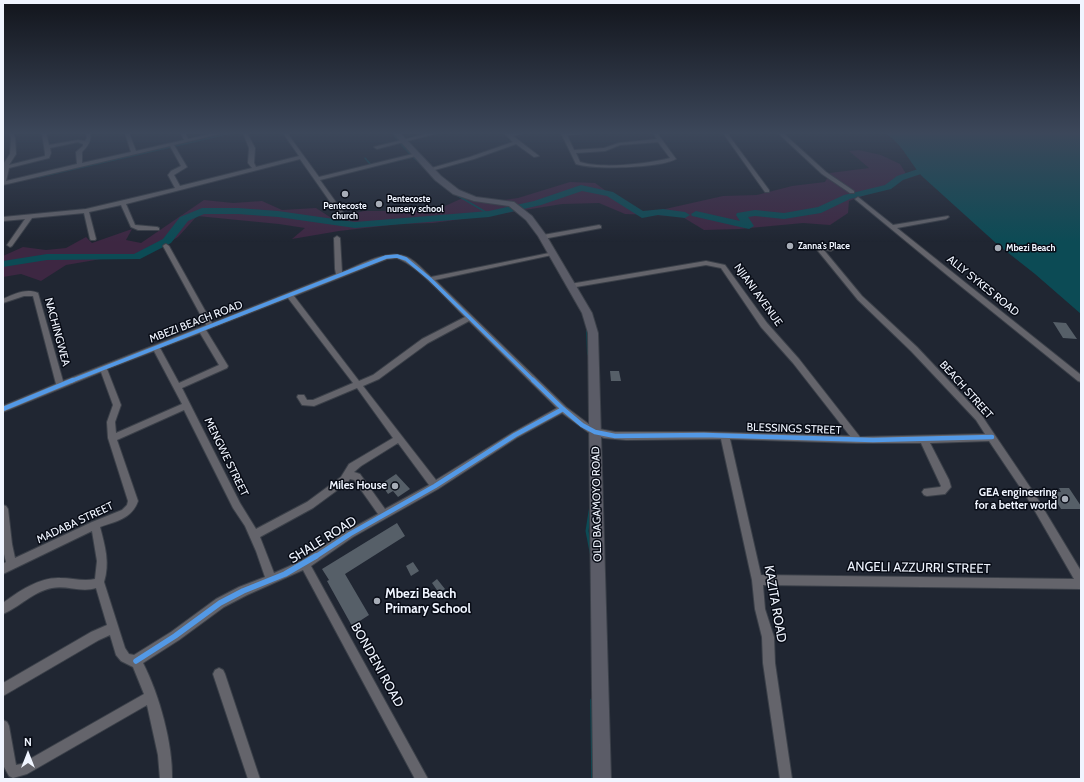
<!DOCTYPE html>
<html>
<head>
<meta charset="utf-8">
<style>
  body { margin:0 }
  #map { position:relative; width:1084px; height:782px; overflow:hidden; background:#202632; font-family:Cabin,sans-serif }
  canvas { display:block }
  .frame { position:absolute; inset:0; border:4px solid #f0f5ff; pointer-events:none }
  .north { position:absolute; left:8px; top:734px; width:40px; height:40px; -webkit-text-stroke:3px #080c16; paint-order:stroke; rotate:0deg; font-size:11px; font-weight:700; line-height:16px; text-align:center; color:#f0f5ff }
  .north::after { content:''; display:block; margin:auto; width:14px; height:18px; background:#f0f5ff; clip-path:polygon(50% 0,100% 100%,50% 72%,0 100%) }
</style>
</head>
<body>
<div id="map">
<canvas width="1084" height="782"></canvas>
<div class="frame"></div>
<div class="north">N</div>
</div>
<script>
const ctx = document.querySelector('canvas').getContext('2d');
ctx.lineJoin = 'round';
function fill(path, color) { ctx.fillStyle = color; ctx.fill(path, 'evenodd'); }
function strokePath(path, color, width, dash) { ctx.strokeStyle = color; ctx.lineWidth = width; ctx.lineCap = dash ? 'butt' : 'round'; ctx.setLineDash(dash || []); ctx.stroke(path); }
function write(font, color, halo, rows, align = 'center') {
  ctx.font = font + ' Cabin,sans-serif'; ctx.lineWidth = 3; ctx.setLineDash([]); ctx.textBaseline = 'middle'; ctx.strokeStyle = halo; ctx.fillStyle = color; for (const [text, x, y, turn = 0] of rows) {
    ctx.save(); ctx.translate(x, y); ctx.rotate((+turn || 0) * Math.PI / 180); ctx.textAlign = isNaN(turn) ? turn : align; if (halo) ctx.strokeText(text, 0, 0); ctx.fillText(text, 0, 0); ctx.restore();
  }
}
const green = new Path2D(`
  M859,150L881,155L900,164L908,177L890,186L849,201L848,213L830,225L803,223L739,229L704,230L681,216L625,214L599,203L562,204L506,213L433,223L399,224L339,231L292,239L305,228L279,224L197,216L178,237L158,249L138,258H107L66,265L41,281L21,274L3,277V256L23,247L46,250L66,248L86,237L92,243L132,229L126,240L141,243L204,200L233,203L262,201L282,210L316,208L333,219L364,211H434L465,197L496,201L518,198L570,182L595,183L637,213L643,214L723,196L757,195L792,186L825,182L830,173L869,168L849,151Z`);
const water = new Path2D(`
  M884,133H1081V314L1035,274L997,244L924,178C909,163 903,143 884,133Z`);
const streamFar3 = new Path2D(`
  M394,136L398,140
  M400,143L411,155L409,156
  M365,158L371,165H373
  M414,158L421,164
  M379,165L413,157
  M39,177L232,133
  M455,194L489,214`);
const streamFar2 = new Path2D(`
  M587,327L588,354`);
const streamFar1 = new Path2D(`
  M591,505L587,531L592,557`);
const stream = new Path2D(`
  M592,700L593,779`);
const river = new Path2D(`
  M918,169L923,172L921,174L903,180L891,189L850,199L821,213L784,219L755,216L748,217L754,226L749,229L692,216L691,214L696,211L740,221L736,215L737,213L755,210L784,213L818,207L844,195L885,185L897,176Z
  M581,185L613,192L643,211L663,209L685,212L690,215L685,218L658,215L642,218L607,196L582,191L541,205L489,217L355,228L278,217L238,214H204L188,221L171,243L140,259L47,260L3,267V261L47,254H134L163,239L180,217L202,208H238L278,211L355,222L489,211L534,201Z`);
const building = new Path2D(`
  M1053,322L1066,323L1077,339L1063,338Z
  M610,371H619L621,381H611Z
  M396,474L410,489L398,497L393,491L388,494L381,484Z
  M1059,488H1069L1081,506V509H1061L1050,491L1061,492Z
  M397,523L405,536L345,574L369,615L352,626L327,581L329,580L322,569Z
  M413,562L419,571L411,576L406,566Z
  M437,579L445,589L439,593L432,583Z`);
const minor = new Path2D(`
  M9,133H13L15,138L16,154L9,165L45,156V153L42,133H46L49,145L78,140L85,141L87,138L86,133H90C92,141 87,147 82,152V163L131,152L125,133H129L136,151L184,140L181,133H185L188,139L215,133H223L174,145L187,167L174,175L180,186L252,168L248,163L249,148L243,133H247L255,148L254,163L256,167L299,156L283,133H287L319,177L417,153L420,155L320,180L343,212L340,214L338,213L300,159L126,204L135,225L157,227L159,228V230H138L131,227L121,205L89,212L96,239L95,240H91L90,239L84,213L32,218L12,246L10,247L7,245L25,219L3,221V217L86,209L175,188L168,175L171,171L181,166L170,146L3,185V167L4,163L10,154L11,138ZM78,142L83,144V146L76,152L77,164L6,181L9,168L49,158L51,153L50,148Z
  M430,133H438L377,149L374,147Z
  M504,133H523L513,136L539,156L534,157L516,144L474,159L431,171L428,169L470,157L513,142Z
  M561,133H582L580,134L567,135L574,150L604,148L619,143L657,139L653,133H657L676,159C660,168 594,170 576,164ZM658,142L670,158C648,164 601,169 580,162L576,153L605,151L620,145Z
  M723,133H727L769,190V192H765Z
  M778,133H783L826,172L854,191V193H850L822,174Z
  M858,197L893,225L948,216L949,217L946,219L897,228L1081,375V382L1078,381L947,275L856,200L855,199Z
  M599,225L601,226V228L543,239L540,237L543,235Z
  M337,236L340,238L342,272C360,265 388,248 407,257C416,261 424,271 431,277L554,252L555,253L552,255L435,280L566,407L594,428L615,432H704L850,436L793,363L761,327L721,268L706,265L570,288L567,286L570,284L706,261L725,265L767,323L799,359L860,437L985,434L976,420L911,351L858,300L814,246L817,244L833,248L834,249L831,251L823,249L862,296L917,347L982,416L1034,493L1081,571V589L763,585L765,609L774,637L775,663L792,779H780L763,663L762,637L755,609L752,580L721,439L626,440L604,438L588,432L562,413L518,437L438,489L353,537L311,566L428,779H415L303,570L247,595L224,607L179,640L143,663C159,694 173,744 172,779H160L158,755L147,705L27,774L13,778L9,776L3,765V720L7,722L9,726L16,765L21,764L144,694L133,667L121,661L116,655L110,635L99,640L3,696V683L91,632L107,625L96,588C81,593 67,585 52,588C32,592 20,607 3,614V603C19,591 40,577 60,578C72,578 84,582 95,579L97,561L92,531L3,574V564L6,562L3,550V505L6,506L8,509L12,544L15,558L92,522L122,510L127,505L128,501L108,438L107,422L113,405L101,372L3,412V406L56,384L33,296H24L3,303V299C15,294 26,288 38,293L63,381L206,325L163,246L164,245L166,244L169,246L212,323L336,274L335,269L334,238ZM397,258C417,265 449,301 465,317L422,339L373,375L359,381L294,296L387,259ZM288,298L353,383L313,400H307L304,395H298L297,397L302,405L314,406L357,388L393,438L349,464L341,477L307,502L256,529L240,503L182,388L227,368L228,366L206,330ZM469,321L557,408L512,433L436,480L363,386L379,379L428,343ZM200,333L219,365L179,383L160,348ZM154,351L182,404L116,433L115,422L121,405L107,369ZM184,410L233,508L245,526L256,551L265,577L239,587L216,599L171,632L134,655L129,654L125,648L104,582C110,563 105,546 100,527C116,521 132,519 138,501L117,440ZM730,439L856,443H921L941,486L940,487L924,489L922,492L924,495L927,496L945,494L951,487L949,480L930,443L989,441L1028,499L1074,579L761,575ZM398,443L429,485L385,509L360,474L354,472L361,466ZM350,479L354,480L378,514L347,531L301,561L274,573L260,537L313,508L347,483Z
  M219,668L223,670L225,674L260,779H248L213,674L215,670Z`);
const major = new Path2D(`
  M393,133H400L441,176L459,190L476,197L514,202L532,216L546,235L592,313L598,333L611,779H593L588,333L582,313L538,236L526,220L509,206L474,201L453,194L435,180Z`);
const cyclewayFar2 = new Path2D(`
  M71,381L386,257L397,256L406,259L430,279L534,381`);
const cyclewayFar1 = new Path2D(`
  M533,380L563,409L582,425L595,432L615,436L704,435L873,440L992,437
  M3,409L73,380
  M315,557L350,534L435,486L515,435L563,409`);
const cycleway = new Path2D(`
  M136,661L175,636L220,603L243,591L285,574L316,556`);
const markers = [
  [345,194,4,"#a7adb7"],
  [379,204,4,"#a7adb7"],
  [790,246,4,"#a7adb7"],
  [998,248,4,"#a7adb7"],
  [395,486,4,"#a7adb7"],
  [1065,499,4,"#a7adb7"],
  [377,601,4,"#a7adb7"]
];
const farPoinames = [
  ["Pentecoste",387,199],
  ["nursery school",387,209],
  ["Pentecoste",345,206,"center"],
  ["church",345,216,"center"],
  ["Zanna's Place",798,246],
  ["Mbezi Beach",1006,248]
];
const streetNames = [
  ["ALLY SYKES ROAD",983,286,39],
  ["NJIANI AVENUE",758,295,54],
  ["MBEZI BEACH ROAD",196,322,-21],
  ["NACHINGWEA",57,332,75],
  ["BEACH STREET",966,390,48],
  ["BLESSINGS STREET",794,429,2],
  ["MENGWE STREET",226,457,64],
  ["OLD BAGAMOYO ROAD",597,504,-91],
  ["MADABA STREET",75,523,-25]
];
const poiNames = [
  ["Miles House",387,486],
  ["GEA engineering",1057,493],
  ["for a better world",1057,506]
];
const nearStreetnames = [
  ["SHALE ROAD",323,540,-32],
  ["ANGELI AZZURRI STREET",919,568,1],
  ["KAZITA ROAD",775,604,80],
  ["BONDENI ROAD",377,665,61]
];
const nearPoinames = [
  ["Mbezi Beach",385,594],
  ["Primary School",385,609]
];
fill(green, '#3d2742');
fill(water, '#0c4b55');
strokePath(streamFar3, '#0c4b55', 1.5);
strokePath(streamFar2, '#0c4b55', 2);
strokePath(streamFar1, '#0c4b55', 3);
strokePath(stream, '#0c4b55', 3.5);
fill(river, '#0c4b55');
fill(building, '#565f68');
strokePath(minor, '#3b4049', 2);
strokePath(major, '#3b4049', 2);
fill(minor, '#64646b');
fill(major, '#5b5c67');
strokePath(cyclewayFar2, '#5399e6', 3.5);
strokePath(cyclewayFar1, '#5399e6', 4.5);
strokePath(cycleway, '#5399e6', 5.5);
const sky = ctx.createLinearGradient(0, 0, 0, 242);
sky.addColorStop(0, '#12151c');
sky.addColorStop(0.55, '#3c475a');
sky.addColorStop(1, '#3c475a00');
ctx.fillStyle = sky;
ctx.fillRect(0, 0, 1084, 242);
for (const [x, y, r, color] of markers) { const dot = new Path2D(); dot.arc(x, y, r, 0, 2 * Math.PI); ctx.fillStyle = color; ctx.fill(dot); strokePath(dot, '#080c16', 1.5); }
write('bold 9px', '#f0f5ff', '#080c16', farPoinames, 'left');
write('11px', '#f0f5ff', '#080c16', streetNames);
write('bold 11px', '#f0f5ff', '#080c16', poiNames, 'right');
write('13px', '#f0f5ff', '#080c16', nearStreetnames);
write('bold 13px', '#f0f5ff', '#080c16', nearPoinames, 'left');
</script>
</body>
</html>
